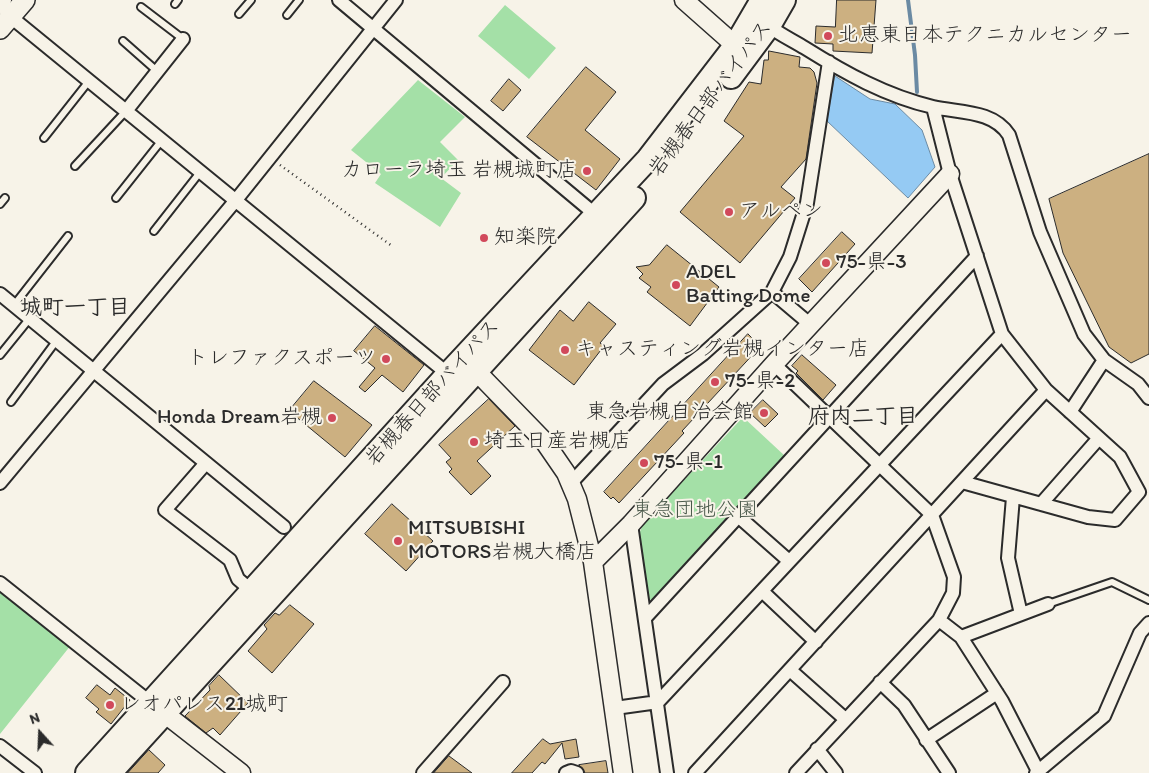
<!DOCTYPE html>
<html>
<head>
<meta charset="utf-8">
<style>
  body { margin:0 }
  #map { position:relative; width:1149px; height:773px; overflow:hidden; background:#f7f3e8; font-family:Itim,sans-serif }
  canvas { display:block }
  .north { position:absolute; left:15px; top:708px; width:50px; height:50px; -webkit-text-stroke:4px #f7f3e8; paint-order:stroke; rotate:340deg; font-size:14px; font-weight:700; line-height:20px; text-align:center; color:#2b2b2b }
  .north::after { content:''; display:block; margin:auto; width:18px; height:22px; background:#2b2b2b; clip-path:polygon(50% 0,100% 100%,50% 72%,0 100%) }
</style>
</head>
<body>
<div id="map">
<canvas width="1149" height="773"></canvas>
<div class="north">N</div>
</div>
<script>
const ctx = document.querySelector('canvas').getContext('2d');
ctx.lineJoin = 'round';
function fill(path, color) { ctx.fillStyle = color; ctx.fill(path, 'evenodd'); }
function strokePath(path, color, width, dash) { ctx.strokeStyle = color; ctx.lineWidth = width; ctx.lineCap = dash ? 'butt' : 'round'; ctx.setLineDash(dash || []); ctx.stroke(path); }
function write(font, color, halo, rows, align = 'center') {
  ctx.font = font + ' Itim,"Klee One",sans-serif'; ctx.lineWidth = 4; ctx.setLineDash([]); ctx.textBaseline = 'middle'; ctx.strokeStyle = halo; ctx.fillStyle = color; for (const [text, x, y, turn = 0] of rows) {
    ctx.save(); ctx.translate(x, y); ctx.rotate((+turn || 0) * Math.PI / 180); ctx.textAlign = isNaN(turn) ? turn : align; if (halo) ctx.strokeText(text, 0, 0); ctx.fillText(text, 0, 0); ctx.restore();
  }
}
const green = new Path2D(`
  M505,5L556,48L529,79L478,36Z
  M418,80L465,117L440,142L458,160L441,178L461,193L440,227L375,183L381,174L351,150Z
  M743,417L785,456L652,600L647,599L638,537L643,524Z
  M0,590L71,645L0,734Z`);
const water = new Path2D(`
  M835,76L870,99L895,104L922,130L935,167L908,198L827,121Z`);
const stream = new Path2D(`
  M908,0L915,55L917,92`);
const building = new Path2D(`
  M837,0H876L872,53L833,51V44L815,43L816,26L835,27Z
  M769,51L800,57L799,67L810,68L814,72L817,83L806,159L781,187L795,198L740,263L680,212L744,136L724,121L749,82L761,84L764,60H768Z
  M586,67L616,92L585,130L620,159L596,190L527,137Z
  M509,79L521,90L503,111L491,101Z
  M1149,154V354L1131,363L1109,347L1063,253L1049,199Z
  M842,232L855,244L812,292L799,279Z
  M667,245L719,287L690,326L647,292L651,287L639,278L643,274L636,267L649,265Z
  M589,302L616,324L600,343L604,346L574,385L529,350L560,310L573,321Z
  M375,326L424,365L403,392L382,375L365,392L359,387L375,368L354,351Z
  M748,334L756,342L753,344L758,349L682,431L684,433L619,503L613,497L611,499L604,492Z
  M802,355L836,385L823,400L796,373L798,371L792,366Z
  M314,381L372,425L345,457L289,411Z
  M489,399L515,426L477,461L491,476L471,495L449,472L452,469L446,462L451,458L439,445Z
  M763,400L778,414L765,427L750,413Z
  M392,504L433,541L406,571L365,534Z
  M290,605L314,624L272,673L248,651L267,629L264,625L275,613L279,615Z
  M219,675L248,703L220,735L213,728L206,733L185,716L210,690L209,686Z
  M97,685L110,695L115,688L130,700L111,724L96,712L99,709L86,698Z
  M543,739L550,744L576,739L579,757L565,759L562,743L545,764L542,762L532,773H512Z
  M149,750L165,765L158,773H128Z
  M449,756L472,773H434Z
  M606,761L608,773H585L579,765Z`);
const path = new Path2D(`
  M280,165L392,246`);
const lane = new Path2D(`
  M175,4L178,0
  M141,7L183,39
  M239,14L251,0
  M287,15L299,0
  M123,41L157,71
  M44,138L89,81
  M75,166L126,111
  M116,198L162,140
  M0,204L5,198
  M154,231L201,171
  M14,305L68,236
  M0,355L30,318
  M11,402L57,340
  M1048,604L1112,582L1149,600`);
const street = new Path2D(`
  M339,0L596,215
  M6,13L448,374
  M766,24C777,33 792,40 805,48C845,73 886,96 933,107C960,113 993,110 1009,135L1040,232L1084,334L1104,360L1138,384L1149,398
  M933,107L950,174L1002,334L1046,390L1120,457L1139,492L1115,520L1088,517L962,482
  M126,111L183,39
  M772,292L811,325
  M0,294L284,527
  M774,364L932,515L954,577L953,593L939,620L796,773
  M1070,412L1104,360
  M206,463L165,510L230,560L238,579L253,592
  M0,483L236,200L396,0
  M571,483L663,384L703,354L772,292L790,257L807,203L829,62
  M1013,497L1008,558L1021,614
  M1041,504L1099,438
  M738,516L789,561
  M631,524L667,773
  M0,583L152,704
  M762,591L816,642
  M645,618L977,256
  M939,620L961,637L1002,701L1038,771
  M961,637L1048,604
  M790,670L844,718
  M880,682L904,705L949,773
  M615,708L658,702L1002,334
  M926,740L997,693
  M0,746L35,773
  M817,749L836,773
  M423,773L503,682
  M566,773L571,771L577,773
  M695,773L1046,390
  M1036,773L1104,716L1140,633L1149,623`);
const secondary = new Path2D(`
  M684,0L745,54
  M0,4L2,0
  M477,372L544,441L566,473L577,499L593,562L623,773
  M593,562L631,524L774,364L950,174
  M155,706L241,773`);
const primary = new Path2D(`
  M0,29L25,0`);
const highway = new Path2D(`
  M731,77L769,26L784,0
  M87,773L448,374L648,159L735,46L762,0
  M110,773L634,198`);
const markers = [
  [828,36,5,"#d1495b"],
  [587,171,5,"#d1495b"],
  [729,212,5,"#d1495b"],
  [484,238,5,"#d1495b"],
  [826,263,5,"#d1495b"],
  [676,285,5,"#d1495b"],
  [565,350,5,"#d1495b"],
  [386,359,5,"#d1495b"],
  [715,382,5,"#d1495b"],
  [764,413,5,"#d1495b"],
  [332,418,5,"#d1495b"],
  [474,442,5,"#d1495b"],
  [644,463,5,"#d1495b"],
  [398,541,5,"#d1495b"],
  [110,705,5,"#d1495b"]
];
const poiNames = [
  ["北恵東日本テクニカルセンター",838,36],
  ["カローラ埼玉 岩槻城町店",577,171,"right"],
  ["アルペン",739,212],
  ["知楽院",494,238],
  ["75-県-3",836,263],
  ["ADEL",686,273],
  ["Batting Dome",686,297],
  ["キャスティング岩槻インター店",575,350],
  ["トレファクスポーツ",376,359,"right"],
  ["75-県-2",725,382],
  ["東急岩槻自治会館",754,413,"right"],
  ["Honda Dream岩槻",322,418,"right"],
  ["埼玉日産岩槻店",484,442],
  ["75-県-1",654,463],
  ["MITSUBISHI",408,529],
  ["MOTORS岩槻大橋店",408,553],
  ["レオパレス21城町",120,705]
];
const streetNames = [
  ["岩槻春日部バイパス",711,99,-53],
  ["岩槻春日部バイパス",433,393,-48]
];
const parkNames = [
  ["東急団地公園",695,511]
];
const neighbourhoodNames = [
  ["城町一丁目",75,308],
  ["府内二丁目",863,417]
];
fill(green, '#a4e0a7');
fill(water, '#95caf3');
strokePath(water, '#6b8aa3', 1);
strokePath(stream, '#6b8aa3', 4);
fill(building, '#ccb081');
strokePath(building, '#2b2b2b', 1);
strokePath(lane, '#2b2b2b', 10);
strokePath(street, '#2b2b2b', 16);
strokePath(secondary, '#2b2b2b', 21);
strokePath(primary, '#2b2b2b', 22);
strokePath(highway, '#2b2b2b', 26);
strokePath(path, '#2b2b2b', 2.5, [1, 4]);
strokePath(lane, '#f7f3e8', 6);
strokePath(street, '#f7f3e8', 12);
strokePath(secondary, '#f7f3e8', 18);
strokePath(primary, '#f7f3e8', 19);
strokePath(highway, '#f7f3e8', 22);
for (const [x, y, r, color] of markers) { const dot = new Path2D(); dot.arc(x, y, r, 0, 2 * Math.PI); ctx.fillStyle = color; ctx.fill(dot); strokePath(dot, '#f7f3e8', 2); }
write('21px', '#2b2b2b', '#f7f3e8', poiNames, 'left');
write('21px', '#2b2b2b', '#f7f3e8', streetNames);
write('21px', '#49584a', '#f7f3e8', parkNames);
write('bold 22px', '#2b2b2b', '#f7f3e8', neighbourhoodNames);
</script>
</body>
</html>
